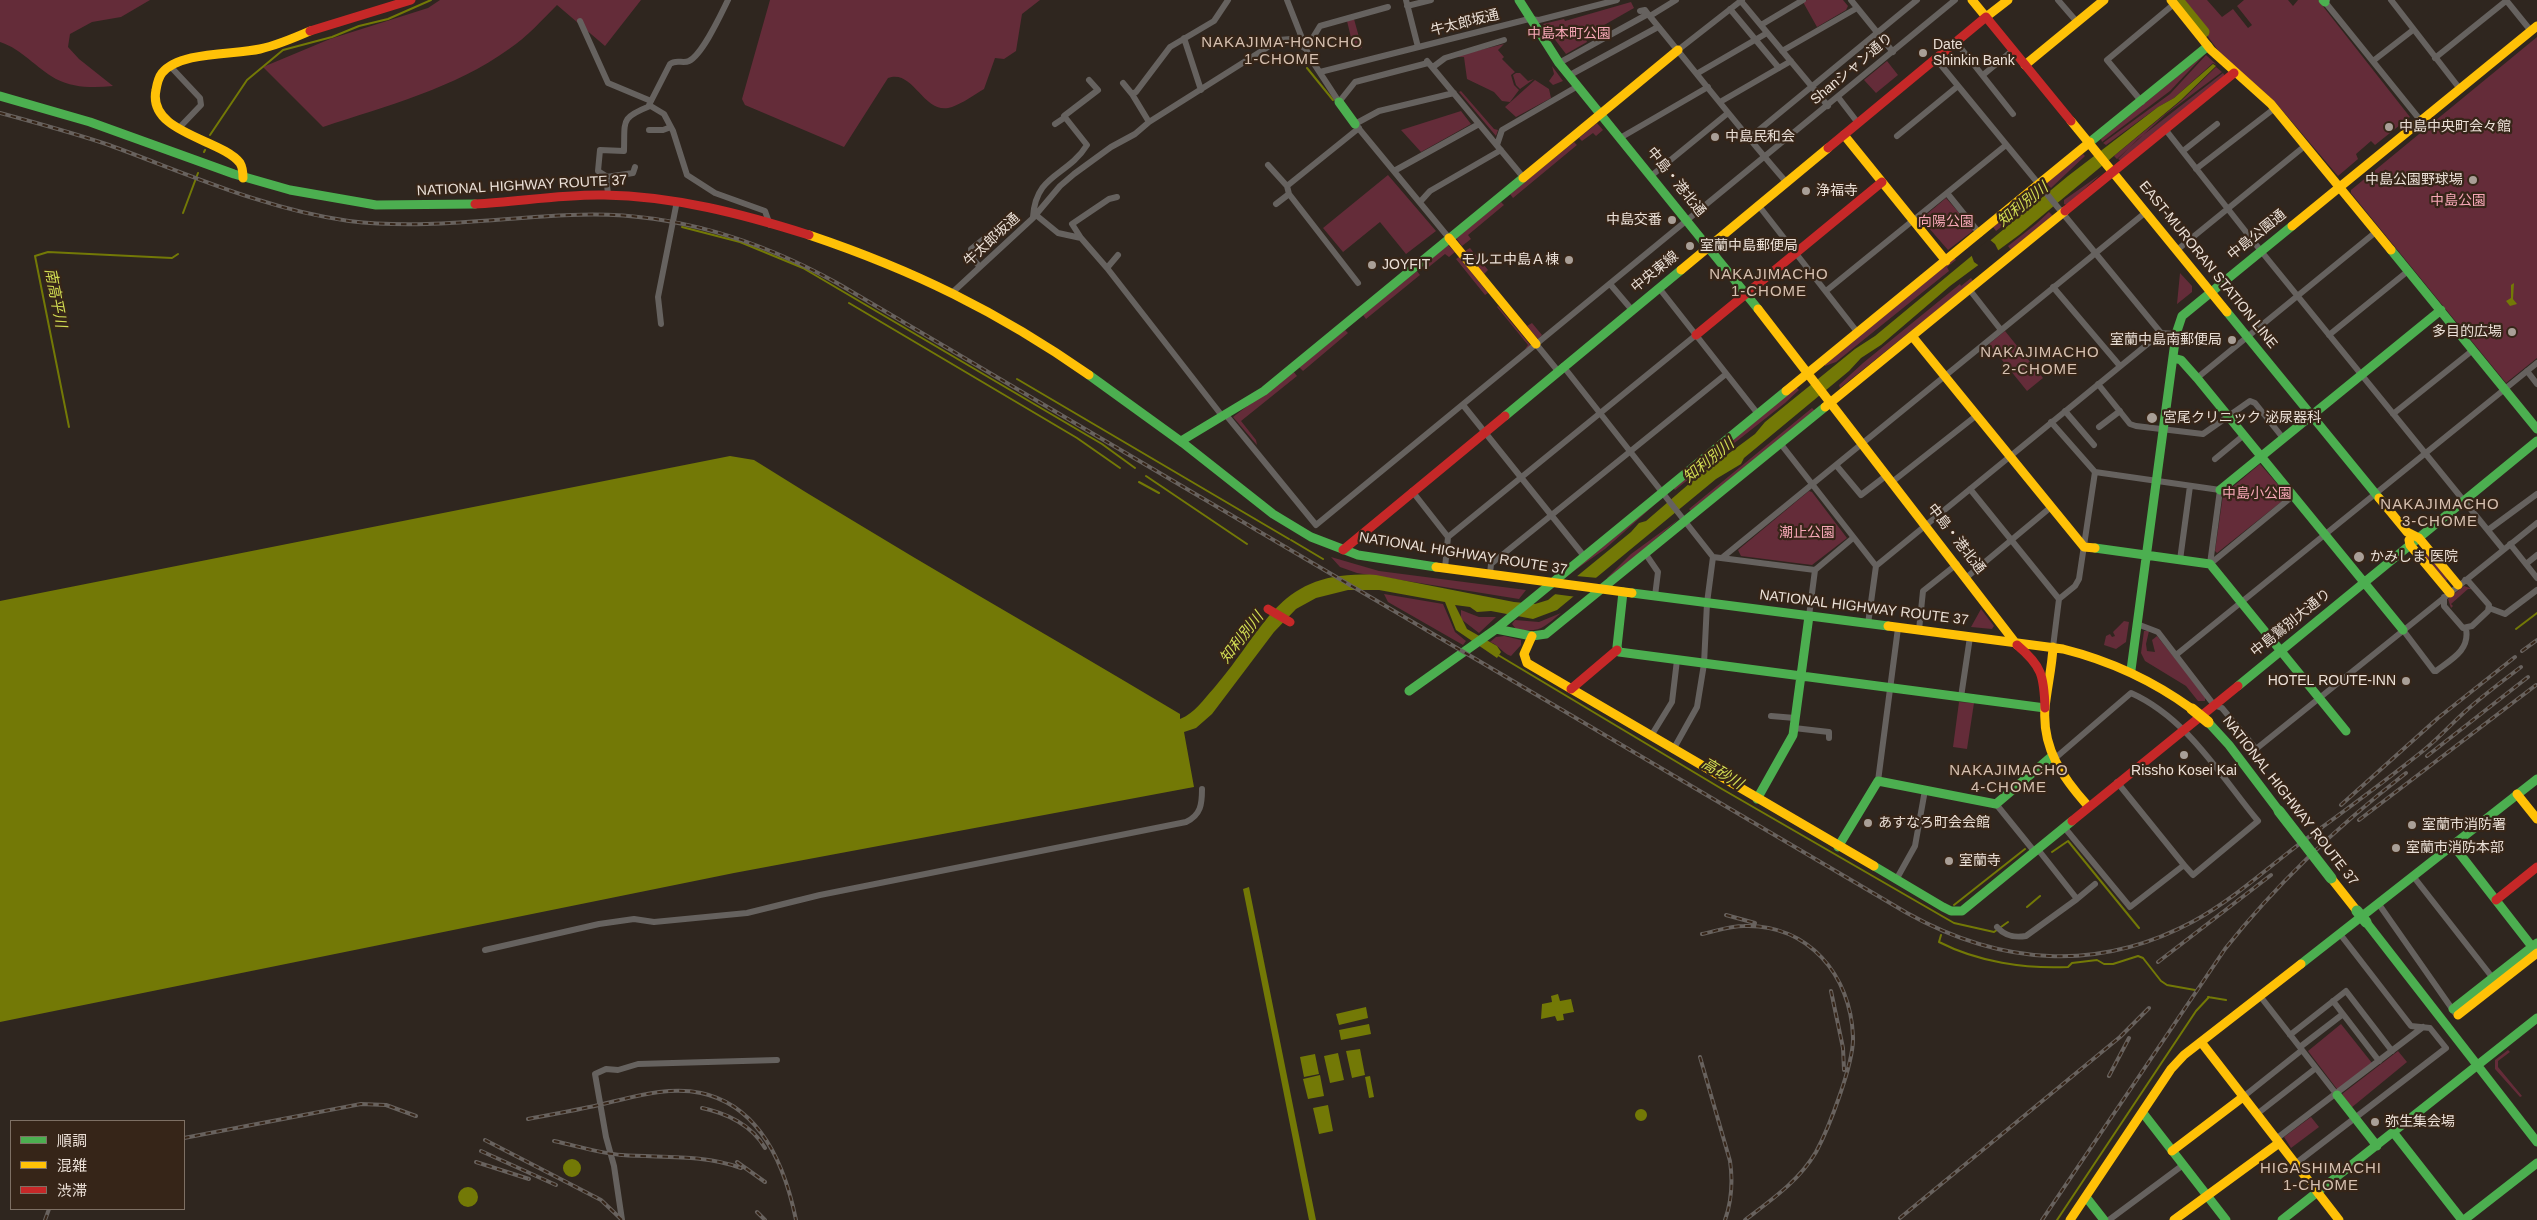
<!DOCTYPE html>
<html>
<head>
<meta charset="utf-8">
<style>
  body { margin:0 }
  #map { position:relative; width:2537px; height:1220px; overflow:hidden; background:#2f261f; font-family:Helvetica,"Noto Sans JP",sans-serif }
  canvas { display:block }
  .legend { position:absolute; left:10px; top:1120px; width:175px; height:90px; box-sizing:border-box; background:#362518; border:1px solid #7e7064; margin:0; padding:6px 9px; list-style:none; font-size:15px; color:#ebe0d7 }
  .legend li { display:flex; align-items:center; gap:10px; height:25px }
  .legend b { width:25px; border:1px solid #7e7064 }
</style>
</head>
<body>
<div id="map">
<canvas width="2537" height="1220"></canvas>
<ul class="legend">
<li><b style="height:6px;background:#4caf50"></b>順調</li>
<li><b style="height:6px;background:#ffc107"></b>混雑</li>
<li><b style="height:6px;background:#c62828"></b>渋滞</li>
</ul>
</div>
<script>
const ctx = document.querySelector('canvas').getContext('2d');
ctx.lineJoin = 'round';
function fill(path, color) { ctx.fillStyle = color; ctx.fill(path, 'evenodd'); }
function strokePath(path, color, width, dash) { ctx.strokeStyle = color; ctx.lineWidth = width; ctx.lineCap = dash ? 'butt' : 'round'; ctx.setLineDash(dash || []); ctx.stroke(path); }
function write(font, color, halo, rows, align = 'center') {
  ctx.font = font + ' Helvetica,"Noto Sans JP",sans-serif'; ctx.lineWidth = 4.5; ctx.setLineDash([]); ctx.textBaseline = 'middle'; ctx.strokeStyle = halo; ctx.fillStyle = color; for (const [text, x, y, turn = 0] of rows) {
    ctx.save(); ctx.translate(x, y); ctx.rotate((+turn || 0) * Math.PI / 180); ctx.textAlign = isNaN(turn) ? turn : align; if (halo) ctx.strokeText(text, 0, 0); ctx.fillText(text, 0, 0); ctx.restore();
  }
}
const green = new Path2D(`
  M0,0H150L121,17L92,22L70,34L68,47L79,59L113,86C94,88 73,88 56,79C36,68 22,49 0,42Z
  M440,0H641L605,46L557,5C542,20 527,37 509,49C455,88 386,106 323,127L263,67L330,39L428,8Z
  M770,0H1040L1022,14L1016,51L1004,59L995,58L984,89C974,95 963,103 952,107C924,117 914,68 888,78L844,147L745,105L742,99Z
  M1807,0H1843L1848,6L1846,10L1817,27L1803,2Z
  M2181,0H2207L2222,17L2233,9L2248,28L2252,25L2237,6L2244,0H2288L2293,6L2298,0H2318L2410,117L2375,145L2371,141L2356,154L2358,159L2338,176L2276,103L2220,53Z
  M1631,2L1634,8L1585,36L1587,42L1566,54L1543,24L1564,19L1565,21Z
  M1354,19L1362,48L1354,50L1347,21Z
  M2537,37V358L2506,383L2351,193V190Z
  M1504,44L1498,50L1504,57L1502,59L1515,72L1511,75L1514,85L1519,90L1510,102L1502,101L1494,92L1467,79L1464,57H1452Z
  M2205,54L2170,91L2102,142L2101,139Z
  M2206,55L2217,65L2213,63L2174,98L2158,107L2106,145L2103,143L2170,94Z
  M1887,61L1898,75L1876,93L1864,80Z
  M1552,66L1563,81L1553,85L1549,81L1554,74Z
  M2216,67L2222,72L2166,114L2117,159L2114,156L2181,101Z
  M1516,73H1520L1528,81L1534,79L1520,89L1516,85L1513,75Z
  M2223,73L2225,76L2121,161L2118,159L2138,139Z
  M1535,80L1549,89L1551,98L1516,117L1505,107Z
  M1461,91L1494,129L1498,130L1496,136L1459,92Z
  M1461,111L1471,124L1421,152L1401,130Z
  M1597,123L1603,130L1596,136L1593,133L1582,141L1579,138Z
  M1574,142L1577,145L1513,198L1510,194Z
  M2083,154L2085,156L2051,188L2046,183Z
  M2101,174L2067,205L2064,204V200Z
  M1388,175L1436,231L1406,254L1380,222L1343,252L1323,228Z
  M2033,194L2039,198L1996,231L1993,227Z
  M1946,198L1974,230L1948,250L1921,219Z
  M1501,202L1504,205L1468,235L1471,239L1462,246L1456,238Z
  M2049,212L2053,216L2011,250L2008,246L2036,224Z
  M1448,245L1455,252L1449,257L1445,254L1425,270L1422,266Z
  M1470,248L1488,270L1484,274L1465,251Z
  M1459,257L1488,293L1485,295L1456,259Z
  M1954,258L1956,260L1947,267L1949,271L1836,362L1825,366V364Z
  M1417,271L1420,275L1366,319L1363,315Z
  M2180,273L2192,286V292L2177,304Z
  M1971,278L1973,281L1840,388L1839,385L1863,363L1960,284L1961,286Z
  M1498,306L1531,346L1525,349L1528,345L1497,307Z
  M1532,323L1542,335L1538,339L1527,326Z
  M1345,330L1348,333L1303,371L1299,367Z
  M2005,331L2043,378L2027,391L1989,344Z
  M1293,371L1297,376L1241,421L1256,440L1257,445L1233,417Z
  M1796,387L1799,390L1785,403L1675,490L1673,488Z
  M1812,408L1815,411L1691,511L1689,509Z
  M2260,464L2286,494V498L2217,553L2215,551L2223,495Z
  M1809,491L1812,492L1847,538L1812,565L1741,556L1738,550Z
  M1661,499L1605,549L1571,573Z
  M1679,519L1610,578H1607L1631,554Z
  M2425,551L2448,579L2445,582L2422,553Z
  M1331,557L1379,571L1526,590L1519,599L1357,573L1340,567Z
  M2464,586L2473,589H2468L2451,604L2453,606L2451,608L2448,599Z
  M1384,594L1443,604L1455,632L1466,641L1463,645L1388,602Z
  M1981,609L1994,626L1992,629L1971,627Z
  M1461,610L1479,617H1496L1479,633L1461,619Z
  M1561,613C1543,628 1540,633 1516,629L1512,624L1515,620L1539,622Z
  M2124,621L2129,622L2126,642L2116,649L2104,645L2106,636L2110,634L2112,637L2115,636L2113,632Z
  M2144,631H2149L2146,644L2147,651L2155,652L2152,640L2157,636L2205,696V701H2198L2186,686L2145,661L2141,653Z
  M1504,636L1521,640V645L1511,656C1502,653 1499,645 1490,642L1496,637Z
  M1959,702L1974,703L1967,749L1953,747Z
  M2341,1024L2372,1063L2340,1089H2337L2308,1051Z
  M2508,1050L2510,1052L2498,1061V1067L2522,1096L2520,1097L2495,1069V1060Z
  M2398,1051L2407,1062L2351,1108L2342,1094Z
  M2311,1117L2319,1127L2291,1148L2284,1137Z`);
const water = new Path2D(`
  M2213,64L2216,66L2181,100L2019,235L1950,286L1881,345L1861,358L1849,371L1744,458L1741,464L1716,479L1557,610L1533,619L1491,611L1477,612L1470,607L1455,605L1467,629L1497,646L1501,652L1497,658L1456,630L1445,602L1379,590H1348L1316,598L1296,609L1274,632L1212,714L1196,728L1184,732L1194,787L734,873L0,1022V601L730,456L754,460C894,548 1038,629 1180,714V719C1195,713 1203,700 1214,688C1268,626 1278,569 1376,575L1514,602L1535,604L1548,600L1631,532L1639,523L1646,521L1697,477L1755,434L1765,422L1855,349L1875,336L2068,176L2158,107L2174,98Z
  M2514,283L2513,299L2517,304L2510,306L2506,301L2511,298V285Z
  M1249,887L1316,1220H1309L1243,889Z
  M1558,994L1560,1001L1571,999L1574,1012L1563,1014L1564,1020L1557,1021L1555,1016L1541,1019L1542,1004L1552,1002L1551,996Z
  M1366,1007L1368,1018L1339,1025L1336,1014Z
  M1369,1024L1371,1034L1341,1040L1339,1030Z
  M1360,1049L1365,1075L1352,1078L1346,1051Z
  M1338,1053L1344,1080L1330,1083L1324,1056Z
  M1315,1054L1319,1074L1304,1077L1300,1057Z
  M1320,1075L1324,1096L1308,1099L1303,1079Z
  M1370,1076L1374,1097L1369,1098L1365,1077Z
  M1328,1105L1333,1131L1319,1134L1313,1108Z
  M1635 1115a6 6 0 1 1 12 0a6 6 0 1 1-12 0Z
  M563 1168a9 9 0 1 1 18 0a9 9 0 1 1-18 0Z
  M458 1197a10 10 0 1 1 20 0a10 10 0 1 1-20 0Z`);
const pier = new Path2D(`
  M1989,239L1995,244L1999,252L1981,267L1974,262L1971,254Z
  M1576,576L1598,578L1577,597L1554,594Z`);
const stream = new Path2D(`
  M1307,68L1333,100
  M210,135L247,80L283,50L332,37L359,26L388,19L431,0
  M204,152L205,150
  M183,213L198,173
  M682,227L740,242L803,268L1102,444L1135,468
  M849,303L1077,438L1120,468
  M1017,379L1289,539
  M69,427L35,256L48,252L172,258L178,254
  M1146,476L1247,544
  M1139,482L1159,493
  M1291,540L1323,559
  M2516,629L2537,613
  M1498,655L1722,789L1954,923L1994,932L2008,922
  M2052,852L2068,841L2139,928
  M1954,905L2025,849
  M2027,907L2040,896
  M1941,935L1939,942C1978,962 2025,969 2068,967L2072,963L2097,960L2104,964H2113L2138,956L2143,958L2161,981L2167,985L2195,990
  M2208,997L2226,1000
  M2057,1220L2196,1011L2209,997`);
const river = new Path2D(`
  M2178,0L2204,32`);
const street = new Path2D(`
  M728,0C721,14 703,54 689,61C683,64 676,59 670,64L649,105L664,114L673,131L687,175L715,193L765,211L770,225
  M1287,0L1309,56L1339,102L1355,82L1428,63
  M1406,0L1418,47
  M1740,0L1828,106
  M1851,0L1893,52
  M2058,0L2077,22
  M2327,0L2325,2L2421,121
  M2391,0L2460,89
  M2506,0L2531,31
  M1407,6L1431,0
  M1730,9L1779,68
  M1648,14C1694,70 1739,128 1787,183
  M1650,16L1676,0
  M580,21L608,83L651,101
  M1761,25L1803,0
  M1184,38L1201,90
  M1956,42L2013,114
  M1306,49L1320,26L1388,7
  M1678,50L1742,0
  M1782,51L1857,8
  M2435,58L2506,1
  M1936,59L2161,333
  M1427,61L1523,177
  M2373,61L2413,30
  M1559,63L1648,14L1645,10L1640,11
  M170,66L200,98L201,105L179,128
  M1433,67L1445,58L1504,40
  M1320,72L1529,19L1539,20L1617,0
  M1698,73L1767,33
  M1570,75L1658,27
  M1983,75L2013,50
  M1123,83L1132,94L1136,92L1170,47L1214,21L1228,0
  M1132,94L1149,122
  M1838,97L1858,123
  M1720,102L1791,61
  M2142,102L2107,60L2174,4
  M1055,124L1064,118
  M2165,129L2261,251L2503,549
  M649,130H663L671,127
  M1897,136L1958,86
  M1620,138L1708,87
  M1748,139L1917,0
  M1497,145L1502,130L1578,86
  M2183,151L2217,124
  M1268,165L1287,186
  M2196,169L2275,108
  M1394,171L1479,124
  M1651,176L1728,113
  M606,177L633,173L635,167
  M1947,193L1980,234
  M608,194L606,176L598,171L600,150L624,151C625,120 620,118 650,106
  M1289,194L1358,283
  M1420,202L1430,191L1501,150
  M1276,204L1289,194L1287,186L1359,128
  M1759,206L1858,333
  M1036,215L1058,233L1081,238L1107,268L1223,417
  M1033,217C1036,173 1067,177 1087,145L1064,116L1098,90L1089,80
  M1081,238L1072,224L1109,199L1117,197
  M1449,238L1355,124L1379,111L1454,93
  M2177,250L2306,145
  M980,267L972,258L971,249L995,230
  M1107,268L1118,255
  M1610,284L1632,310
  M2053,287L2120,366
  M1659,288L1758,414
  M1969,289L2001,330
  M954,291L1033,218L1060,186L1074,174L1111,147L1135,134L1149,122L1279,40L1291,39L1306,49
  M1826,291L2006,145
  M661,324L658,297L677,201
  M2329,335L2408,271
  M1536,344L1558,371
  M1563,366L1713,557L1707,603L1704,664L1697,707L1673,750
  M2527,371L2537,384
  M2197,378L2377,231
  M2098,384L2130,424L2136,426L2203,434L2250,401L2255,403L2283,438
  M1463,405L1584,556
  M2065,411L2094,445
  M2393,414L2473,350
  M1226,415L1316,525L1955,0
  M2051,422L2095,472L2220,490L2210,564
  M2099,427L2120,411
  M1780,443L1876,566
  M2215,459L2244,435
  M1836,465L1861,495L1887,475
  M1892,482L1977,415
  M1970,489L2059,599
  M1412,491L1448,537L1445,568
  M2488,530L2537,494
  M1448,537L1696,335
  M2510,544L2537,578
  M1645,553L1658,572L1655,596
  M1713,557L1815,570L1853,538
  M1723,557L2146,212
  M2180,560L2190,486
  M2210,564L2294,495
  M2526,564L2537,555
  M1490,574L1491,564L1726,374
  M1967,577L2051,507
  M2444,597V606L2463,628L2472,626L2488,611L2489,605L2469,582L2465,580
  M2489,608L2505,614L2537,590
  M1809,616L1815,570
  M1868,624L1876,566L2161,333L2176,334
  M2137,624L2158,632L2214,705L2222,708L2256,749L2537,523
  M1919,630L1923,591L1957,564
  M2403,630L2434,671H2436C2452,659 2470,650 2466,629
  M2053,647L2059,599L2075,586L2079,579L2095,472
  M2176,655L2537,363
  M1961,697L1970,637
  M1771,716L1795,718
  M1794,728L1829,732V738
  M1651,736L1672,702L1677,660
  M2053,760L2131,693C2187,718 2220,775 2258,821L2193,875L2184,865L2130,907L2064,827
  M1878,781L1898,628
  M2117,782L2184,865
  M1996,804L2034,851L2040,852L2077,899L2026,936C2014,938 2005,936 1997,927
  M2413,876L2492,977
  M1896,880L1915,846L1925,790
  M2077,899L2095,884
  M2378,903L2455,1013
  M485,950L599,924L634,919L654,922L747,913L820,895L1186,822C1201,815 1202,804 1202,789
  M2260,996L2337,1095
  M2333,1001L2379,1061
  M2290,1035L2346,991L2392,1051
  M2300,1047L2343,1014
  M2243,1097L2302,1050
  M2257,1114L2316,1068
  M2276,1139L2423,1027
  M2295,1164L2446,1048L2430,1028L2411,1026L2340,934
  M622,1220L614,1166L606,1137L595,1074L606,1069L618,1070L638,1064L777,1060
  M2109,1220L2183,1165`);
const fast = new Path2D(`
  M1519,0L1559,63L1758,309
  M2323,0L2325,2
  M0,96L90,122L234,174L290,190L376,205L475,204
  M1339,102L1355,124
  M2090,142L2208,46
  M2391,250L2537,429
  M2227,312L2379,498
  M2173,358L2181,360L2197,378L2403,630
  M1089,375L1183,443L1273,514L1311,537L1358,555L1436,567
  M1505,416L1681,270
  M1181,441L1264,391L1523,178
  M2220,490L2441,310
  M2095,548L2210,564L2346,731
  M1623,592L1617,647L1619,652L2045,708
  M1632,593L1888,626
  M1496,629L1532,636L1546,634L1825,407
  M2131,670L2176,334L2182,316L2292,226
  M2238,686L2537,441
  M1409,691L1496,629L1786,391
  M2208,722L2229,745L2279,811
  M1757,799L1793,735L1809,616
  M2453,845L2537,953
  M1838,847L1878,781L1996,804L2051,757
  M1874,866L1943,907L1951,911H1962L2072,821
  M2366,922L2537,1142
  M2301,964L2537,779
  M2453,1009L2537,943
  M2337,1095L2377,1146
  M2143,1113L2226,1220
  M2393,1132L2462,1220
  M2086,1197L2104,1220
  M2282,1220L2537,1018
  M2464,1220L2537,1163`);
const slow = new Path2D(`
  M1972,0L1986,17L2008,0
  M2171,0L2211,50L2271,104L2391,250
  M2025,65L2104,0
  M2071,121L2227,312
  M1844,135L1946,261
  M243,178C243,173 243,168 240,163C222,139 147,133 156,90C157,84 158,78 162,73C180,51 234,55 260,49C278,45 294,38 310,31
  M1523,178L1678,50
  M2292,226L2537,26
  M809,235C913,270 999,312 1089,375
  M1449,238L1536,344
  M1681,270L1828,148
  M1758,309L2017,645
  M1912,336L2084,547L2095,548
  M1786,391L2090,142
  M1825,407L2065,211
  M2379,498L2407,532L2419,538L2458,585
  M2409,540L2410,545L2450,593
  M1436,567L1632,593
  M1888,626L2063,649C2111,661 2152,680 2192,709
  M1532,636L1524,654L1527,663L1874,866
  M2053,647C2052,668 2047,687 2045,708C2042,748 2062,777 2088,806
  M2517,794L2537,819
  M2331,878L2357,911
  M2458,1015L2537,953
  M2201,1042L2339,1220
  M2172,1151L2243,1097
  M2070,1220L2171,1069L2184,1055L2301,964
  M2174,1220L2279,1143`);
const jam = new Path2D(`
  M310,31L411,0
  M1828,148L1986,17L2071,121
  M475,204C518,202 561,194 604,195C674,196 743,214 809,235
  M2065,211L2234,73
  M1696,335L1882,182
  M1343,550L1505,416
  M1268,609L1290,622
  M2017,645C2042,666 2044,676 2045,708
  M1571,689L1617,650
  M2072,821L2238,686
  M2496,900L2537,867`);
const rail = new Path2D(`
  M0,113C37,123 73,133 109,145C188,174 264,209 349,221C423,230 497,218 571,215C666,210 754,237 837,283L1907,913C2000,965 2098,973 2194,921C2232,900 2264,871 2298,845C2340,814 2383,783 2424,750C2440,737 2453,722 2468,709C2485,694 2504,680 2521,667
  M2522,651L2537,640
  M2427,756L2528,677
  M2341,805L2438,718L2515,657
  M2359,820L2536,685
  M1726,915L1755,923
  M1702,934C1716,931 1730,926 1744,926C1808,924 1851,975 1853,1037C1854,1063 1829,1128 1816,1152C1799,1181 1771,1200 1745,1220
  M2158,962L2271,875
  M1831,991L1843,1048L1844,1070
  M1700,1057L1730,1161C1733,1182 1732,1200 1725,1220
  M2109,1076L2129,1038
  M702,1108C726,1113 752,1125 765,1148
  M528,1119C553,1114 578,1110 603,1104C634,1097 668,1086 701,1093C761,1106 785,1166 796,1220
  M184,1138L361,1104L386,1105L416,1116
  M485,1140L601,1200L622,1220
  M554,1141C577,1146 599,1153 622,1155C662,1158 703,1154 741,1168
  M481,1151L556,1185
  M476,1162L529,1179
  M737,1162L765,1182
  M757,1212L765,1220
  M1900,1218L2120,1037L2149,1008
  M45,1220L49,1209
  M2042,1220L2225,949C2278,882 2339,825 2406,773`);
const fastBridge = new Path2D(`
  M2279,811L2331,878
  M2357,911L2366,922`);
const slowBridge = new Path2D(`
  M2192,709L2208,722`);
const markers = [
  [1923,53,5,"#a99f97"],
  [2389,127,5,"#a99f97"],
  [1715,137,5,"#a99f97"],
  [2473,180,5,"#a99f97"],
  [1806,191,5,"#a99f97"],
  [1672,220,5,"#a99f97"],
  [1690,246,5,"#a99f97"],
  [1569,260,5,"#a99f97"],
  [1372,265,5,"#a99f97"],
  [2512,332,5,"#a99f97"],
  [2232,340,5,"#a99f97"],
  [2152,418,6,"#a99f97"],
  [2359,557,6,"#a99f97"],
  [2406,681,5,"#a99f97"],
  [2184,755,5,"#a99f97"],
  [1868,823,5,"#a99f97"],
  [2412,825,5,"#a99f97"],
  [2396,848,5,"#a99f97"],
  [1949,861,5,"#a99f97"],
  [2375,1122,5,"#a99f97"]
];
const streetNames = [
  ["牛太郎坂通",1465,23,-14],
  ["Shanシャン通り",1852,69,-40],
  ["中島・港北通",1676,182,51],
  ["NATIONAL HIGHWAY ROUTE 37",522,186,-3],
  ["中島公園通",2257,235,-39],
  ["牛太郎坂通",992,240,-43],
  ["EAST-MURORAN STATION LINE",2208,265,51],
  ["中央東線",1655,272,-39],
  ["中島・港北通",1956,539,52],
  ["NATIONAL HIGHWAY ROUTE 37",1463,554,9],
  ["NATIONAL HIGHWAY ROUTE 37",1864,608,7],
  ["中島鷲別大通り",2291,623,-39],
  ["NATIONAL HIGHWAY ROUTE 37",2290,801,52]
];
const parkNames = [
  ["中島本町公園",1569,34],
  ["中島公園",2458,201],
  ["向陽公園",1946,222],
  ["中島小公園",2257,494],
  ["潮止公園",1807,533]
];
const poiNames = [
  ["Date",1933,45],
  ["Shinkin Bank",1933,61],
  ["中島中央町会々館",2399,127],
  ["中島民和会",1725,137],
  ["中島公園野球場",2463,180,"right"],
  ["浄福寺",1816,191],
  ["中島交番",1662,220,"right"],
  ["室蘭中島郵便局",1700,246],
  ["モルエ中島Ａ棟",1559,260,"right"],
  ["JOYFIT",1382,265],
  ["多目的広場",2502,332,"right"],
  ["室蘭中島南郵便局",2222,340,"right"],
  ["宮尾クリニック 泌尿器科",2163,418],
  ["かみしま 医院",2370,557],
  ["HOTEL ROUTE-INN",2396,681,"right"],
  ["Rissho Kosei Kai",2184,771,"center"],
  ["あすなろ町会会館",1878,823],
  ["室蘭市消防署",2422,825],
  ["室蘭市消防本部",2406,848],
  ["室蘭寺",1959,861],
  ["弥生集会場",2385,1122]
];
const neighbourhoodNames = [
  ["NAKAJIMA-HONCHO",1282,43],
  ["1-CHOME",1282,60],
  ["NAKAJIMACHO",1769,275],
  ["1-CHOME",1769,292],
  ["NAKAJIMACHO",2040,353],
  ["2-CHOME",2040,370],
  ["NAKAJIMACHO",2440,505],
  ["3-CHOME",2440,522],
  ["NAKAJIMACHO",2009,771],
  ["4-CHOME",2009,788],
  ["HIGASHIMACHI",2321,1169],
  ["1-CHOME",2321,1186]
];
const waterNames = [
  ["知利別川",2023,205,-39],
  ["南高平川",55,298,79],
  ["知利別川",1709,461,-39],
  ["知利別川",1242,638,-52],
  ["高砂川",1722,774,31]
];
fill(green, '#642c39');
fill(water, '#737906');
fill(pier, '#2f261f');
strokePath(stream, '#737906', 2);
strokePath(river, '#737906', 11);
strokePath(street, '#66625f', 6);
strokePath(fast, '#4caf50', 9);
strokePath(slow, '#ffc107', 9);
strokePath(jam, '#c62828', 9);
strokePath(rail, '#68625e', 4);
strokePath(rail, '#362518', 2, [5.5]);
strokePath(fastBridge, '#4caf50', 11);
strokePath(slowBridge, '#ffc107', 11);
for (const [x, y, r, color] of markers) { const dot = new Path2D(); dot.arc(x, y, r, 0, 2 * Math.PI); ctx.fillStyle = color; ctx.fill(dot); strokePath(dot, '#362518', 2); }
write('14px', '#ebe0d7', '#362518', streetNames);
write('14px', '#f6a7b6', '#362518', parkNames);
write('14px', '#ebe0d7', '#362518', poiNames, 'left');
ctx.letterSpacing = '1px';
write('15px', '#d6c0b0', '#362518', neighbourhoodNames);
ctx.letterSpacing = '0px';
write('italic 15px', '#d2dd53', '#362518', waterNames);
</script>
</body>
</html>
